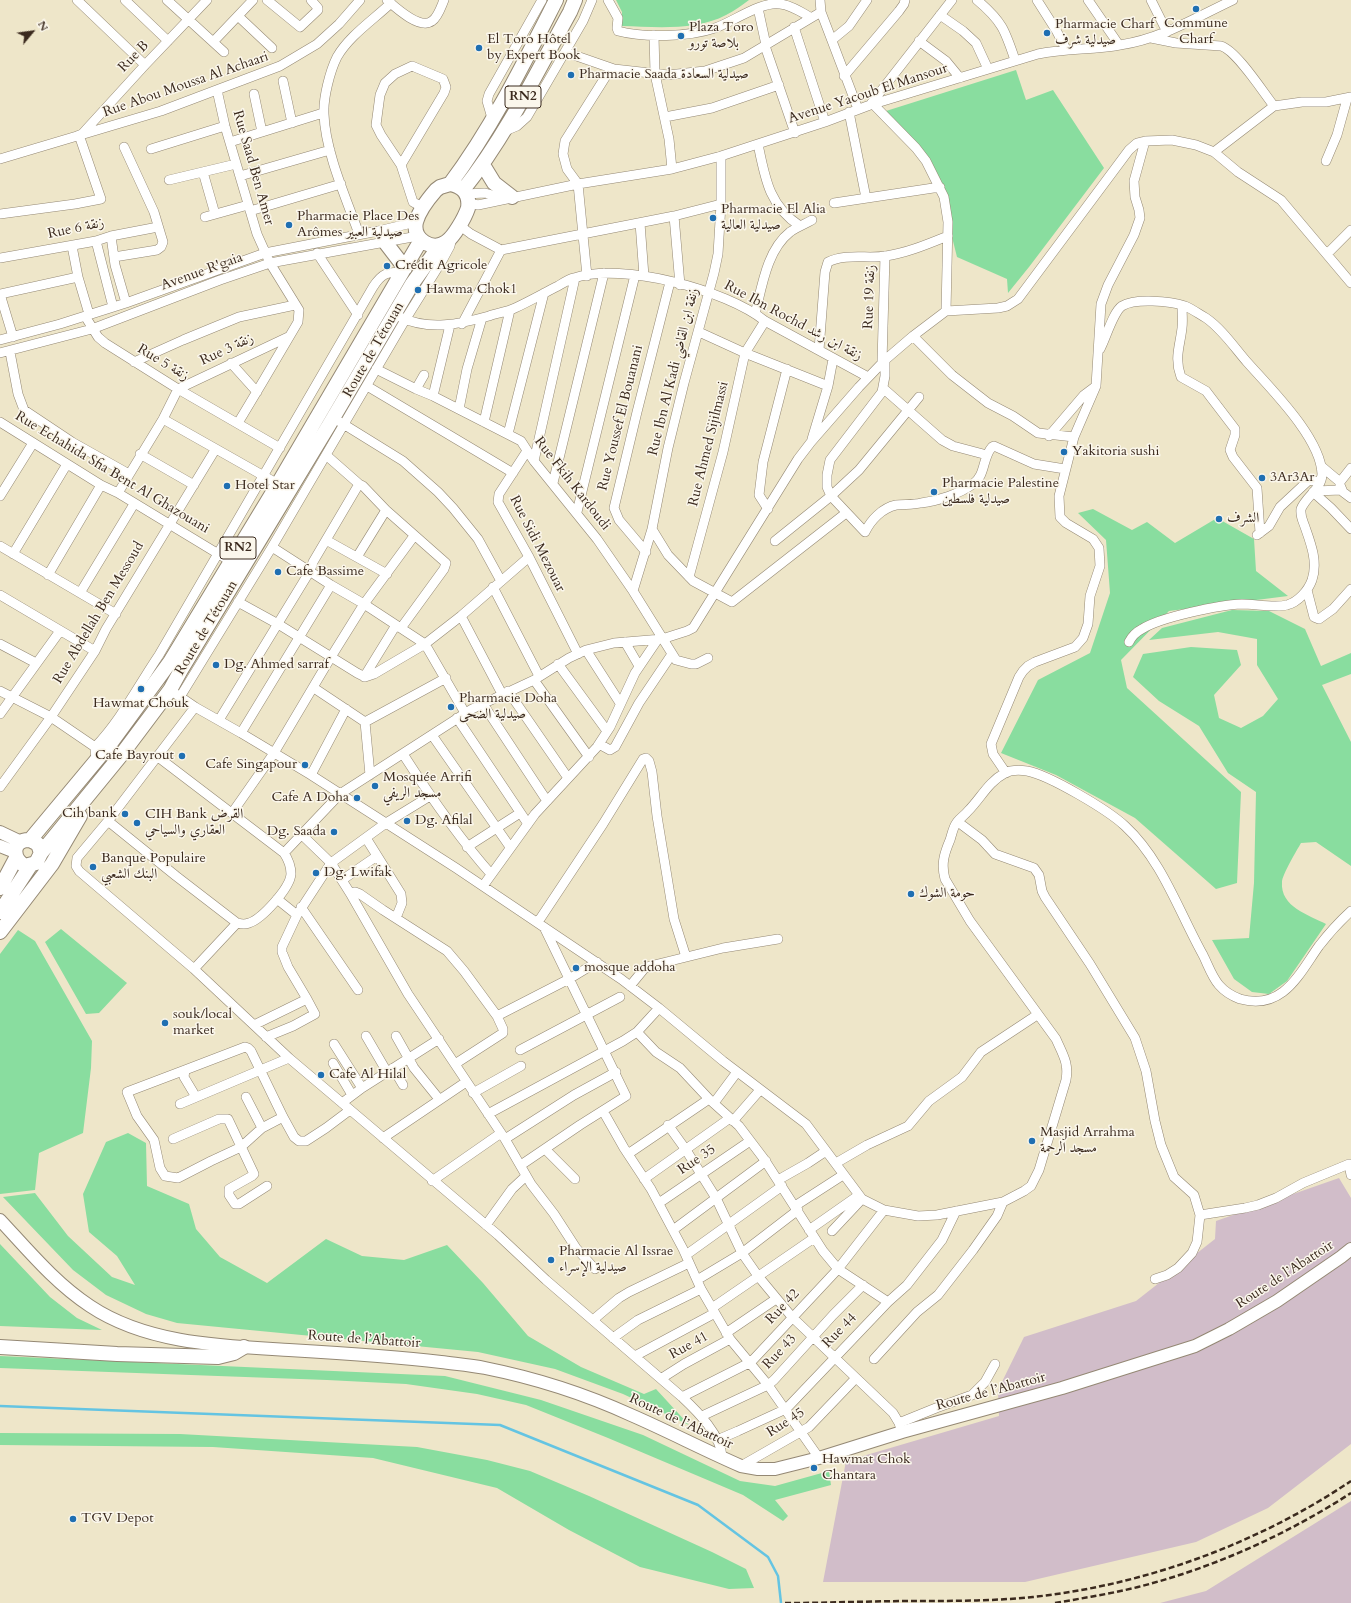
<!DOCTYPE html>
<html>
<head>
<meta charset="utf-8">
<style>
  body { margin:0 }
  #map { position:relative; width:1351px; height:1603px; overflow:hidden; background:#eee6c9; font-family:Cardo,serif }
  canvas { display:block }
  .north { position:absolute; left:12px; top:12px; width:40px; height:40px; -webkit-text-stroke:3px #fbf7ec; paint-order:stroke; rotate:61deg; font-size:11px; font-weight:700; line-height:16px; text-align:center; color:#3b2a1e }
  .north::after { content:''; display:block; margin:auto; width:14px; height:18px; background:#3b2a1e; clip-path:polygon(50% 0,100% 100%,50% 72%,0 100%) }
</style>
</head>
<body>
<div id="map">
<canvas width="1351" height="1603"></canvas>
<div class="north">N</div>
</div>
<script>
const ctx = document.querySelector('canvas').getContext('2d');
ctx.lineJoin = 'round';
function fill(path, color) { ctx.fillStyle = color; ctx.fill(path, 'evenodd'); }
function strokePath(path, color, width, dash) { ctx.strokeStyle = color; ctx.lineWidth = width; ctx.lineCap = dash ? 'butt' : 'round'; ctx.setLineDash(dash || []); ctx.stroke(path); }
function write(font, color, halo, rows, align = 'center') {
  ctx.font = font + ' Cardo,Amiri,serif'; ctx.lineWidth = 3; ctx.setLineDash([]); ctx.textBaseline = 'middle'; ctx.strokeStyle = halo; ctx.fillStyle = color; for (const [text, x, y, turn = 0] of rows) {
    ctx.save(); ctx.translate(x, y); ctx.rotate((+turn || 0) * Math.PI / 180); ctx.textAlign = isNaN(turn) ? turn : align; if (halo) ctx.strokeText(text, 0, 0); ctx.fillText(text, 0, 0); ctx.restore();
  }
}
const industrial = new Path2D(`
  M1339,1178L1351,1198V1444L1268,1508L1196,1542L1025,1582H823L846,1461L999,1416L998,1390L1024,1337L1136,1301L1215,1239L1216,1221Z
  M1351,1501V1603H1160L1206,1591Z`);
const green = new Path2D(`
  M616,0H749C742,5 734,11 726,15C696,31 655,27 622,26V12Z
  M1016,70L1026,100L1053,90L1104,168L1029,267L1008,293L1007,279L957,257L935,169L886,111Z
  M1093,509L1132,530L1147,522L1175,543L1217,518L1254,539L1256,571L1288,596L1169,611L1121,660L1127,688L1241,792L1237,883L1216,889L1135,818L1056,775L1001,753L1038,680L1090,653L1110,593L1106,540L1078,513Z
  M1232,610L1269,611L1305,629L1321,666L1351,653V674L1322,685L1351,742V866L1316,842L1301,843C1297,850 1282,875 1282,882C1280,907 1309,915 1326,924L1287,981L1269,994L1252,992L1234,979L1212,940L1249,938L1254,883L1256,792L1228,773L1199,726L1159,701L1133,677L1143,654L1191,647L1237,650L1241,665L1214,695L1219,718L1241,728L1263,716L1278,699L1257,665V639L1218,632L1149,640L1162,628Z
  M61,929L127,983L99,1013L86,1014L45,942Z
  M18,930L35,941L92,1041L91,1068L83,1133L39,1153L35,1190L0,1194V954Z
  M128,1133L146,1143L147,1186L189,1204L196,1229L220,1257L267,1283L326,1239L362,1256L404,1260L447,1245L483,1283L528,1336L581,1367L644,1394L656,1389L689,1425L623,1394L555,1369L478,1352L177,1323L146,1314L106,1295L73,1270L3,1197L35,1193L68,1236L112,1277L135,1285L117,1256L89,1232L83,1194L106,1142Z
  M0,1244L50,1297L77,1318L102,1330L0,1326Z
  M0,1356L445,1376L541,1400L643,1435L740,1481L775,1486L829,1471L831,1485L775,1500L788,1516L783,1521L743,1495L608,1438L526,1405L477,1394L406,1384L327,1380L0,1368Z
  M0,1433L180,1434L417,1447L487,1460L530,1471L589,1496L712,1552L746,1569L754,1588L729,1589L640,1567L569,1530L497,1488L373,1458L213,1447L0,1445Z`);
const stream = new Path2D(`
  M0,1406L500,1425L698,1505L768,1557L778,1576L781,1603`);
const minor = new Path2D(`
  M77,0L145,65
  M125,0L168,41
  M167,0L224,52
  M267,0L300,27L318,10V8L311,0
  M387,0C396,8 420,30 432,21C438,17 441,7 444,0
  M608,0L618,18L617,28L618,31C644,38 689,37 715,28C733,22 761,1 780,4C791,5 801,12 810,17
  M820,0L821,12L858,109
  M977,0C1002,21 1005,30 1015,60
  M1037,0L1056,30L1066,49
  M1088,0L1119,45
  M1151,0L1167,32
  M758,8L766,45
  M940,15L963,31L976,43L988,69
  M238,16L272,48
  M794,27L825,122
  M654,35L655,74L669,139L672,169
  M1151,38L1176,43L1221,46C1236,50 1263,92 1274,106
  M832,40L849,26L867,0
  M214,41L253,0
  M919,41L946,61L960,78
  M765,46L795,133
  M565,52L614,69
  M844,76L899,11L904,4L905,0
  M283,81L292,123
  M217,90L225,126L257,234L270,263L299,310L298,322L262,383L238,423
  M254,94L262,132
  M873,104L916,148L926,161L944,197L948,222L946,311
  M870,105L952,0
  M849,112L866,198
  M665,117L712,108L779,85
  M492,118L487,101L489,94L542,0
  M505,131L517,126L527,117L583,21L592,0
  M82,134L145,65L207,0
  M230,142L323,113
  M758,144C765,178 769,206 800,226
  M151,149L225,126
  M1214,152L1274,106L1302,102H1326L1351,97
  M0,159L161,111L280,66L317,44L339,24L360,0
  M1326,161L1337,135L1347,99
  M401,165L444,93L446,87L443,79L412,66L395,74L385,83L380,95L376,125L381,135L401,165L413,202L424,208
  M203,172L215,214
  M240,176L330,150
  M169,180L236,164
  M466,194L485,193L506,199
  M469,203L478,205L578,184L672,169L721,156L825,122L870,105L1038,54C1065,48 1093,50 1120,45C1161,39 1197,17 1233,0
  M834,203L940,187
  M250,211L341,184
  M0,214L75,204L101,199L79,135
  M674,216L680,285
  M205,217L248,205
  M640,223L644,276
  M459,225L471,234L501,250L674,216L721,204
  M359,234C346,198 325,151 324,114C323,98 330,71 337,57C349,36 373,20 391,3
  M111,236L115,265L126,303
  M96,241L113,307
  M72,246L78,277L89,314
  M317,253L358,315
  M1327,254L1351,230
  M114,257L157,250L161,247L163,242L154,212L124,147
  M0,258L96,241L111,236L158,227
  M587,276L578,184L567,169L563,154L565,141L606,76L614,69L668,75L705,71L744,58L821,12
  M0,294L78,277
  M0,294L13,337
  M1182,306C1182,313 1183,321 1182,328C1180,346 1174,358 1181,377L1206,391L1235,429V435L1230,450L1233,457L1257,488L1260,533
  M755,314C762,286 767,250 790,232C797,227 805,224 812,220
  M85,316L98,337L105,343L178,389L280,448
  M400,317C429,331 460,324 489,316C497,313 507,312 515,308C530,301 544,293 558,286C563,283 569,279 574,278C623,262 726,290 765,321L868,377
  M462,324L501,250
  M699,332L745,353L828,386
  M913,336L952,375L988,403L1013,416L1038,433L1074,437
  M0,340L60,324L126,303L265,253L378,231L416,222
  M1100,349C1106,338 1113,312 1122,306C1135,298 1170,301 1185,306C1192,309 1199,314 1206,318C1222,329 1234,347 1247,362C1270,388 1321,438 1322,474C1322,489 1306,496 1301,509C1300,516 1303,521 1305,527C1311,544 1318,562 1312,580C1308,591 1298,602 1287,605C1274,608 1255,604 1242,604C1219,605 1161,617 1142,629C1136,632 1132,636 1129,642
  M819,350L825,272L828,262C846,253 868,259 886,256C907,253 928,244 948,236
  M10,352L18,394L24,410L72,442L129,474
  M0,353L92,329L220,280L270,263L418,236
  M885,360V376L882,392L830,460L827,475V487L831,496L865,532C871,520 882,508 896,505C904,504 913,505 921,503C938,501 959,494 973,484C986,475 982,458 992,447L994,446L1034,464L1065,469
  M134,362L183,340L239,317L295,305
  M882,362L885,256
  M231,363L257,392
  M376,369L416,389L433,396L521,441L534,461L597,539L633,591L676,660L691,664H696L708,658
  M367,386L513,473
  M178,389L288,337
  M416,389L424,375
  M884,389L942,440L953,446L987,455
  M433,396L450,325
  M459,409L467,369L482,318
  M163,419L278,484
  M0,422L101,485L118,493L230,561
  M340,422L403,461L438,492L453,508L478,539L501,581
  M484,422L510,310
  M508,434L544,293
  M1049,436L1084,395L1096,386
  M812,439L828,386L833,359
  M527,451L499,494L498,502L529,557L578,654
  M140,454L194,485
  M326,455L359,484L363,486L386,510L446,563L444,569L401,628
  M534,461L575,278
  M1321,466L1340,482L1351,468
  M553,483L604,273
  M1340,485L1343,492L1351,498
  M1314,491L1342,490
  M1313,492L1331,508L1351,529
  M118,493L163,419L178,389
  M0,496L33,443
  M768,509L759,495L763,462L787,369
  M577,512L635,275
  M652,529L668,555L693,581L732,602L846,513
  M1257,535L1269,526L1280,507L1309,480L1320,482
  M326,540L387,574
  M775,541L831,496L859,470L919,397
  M0,546L116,614
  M272,547L331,585L364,604L425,644L465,713
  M646,552L619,520L614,508L637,412L670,282
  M13,554L67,464
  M357,557L386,510
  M48,575L101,485
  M689,577L723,452L745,353L765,321
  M493,587L539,676
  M1307,590L1314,617L1319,619L1333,609L1351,589
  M633,591L652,529L668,448L684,383L714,273L718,254L721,204V156
  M80,593L134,504
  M0,595L95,651
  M238,602L278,624L357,673L365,677L374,674L425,644L461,616L529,557
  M461,616L502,694
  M625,642L639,666
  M0,644L36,663
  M586,650L620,703
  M558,664L607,731
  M364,677L396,625
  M534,680L589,757
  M314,688L365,722L446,678
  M170,690L195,707L241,733L311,775L456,868L621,979L659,1008L723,1061L806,1124L862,1199L884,1210L918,1216L937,1215L1003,1202L1024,1191L1031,1186L1039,1170L1066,1080C1069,1063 1063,1055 1056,1039L970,921L945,879C941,864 944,854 950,840C952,834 953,827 957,822C960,818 965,815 968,811C981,798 988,782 1005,773C1011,770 1020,770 1027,771C1049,775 1108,810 1125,826C1162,860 1179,912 1203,955C1208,965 1212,977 1219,985C1225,992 1232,996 1240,999C1283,1011 1299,974 1319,946C1329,933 1339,922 1351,911
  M0,691L51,717L95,747
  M508,691L568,778
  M180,697L272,547L405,320L443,259L450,246L452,237
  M483,704L547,801
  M195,707L108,821L77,858L76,866L79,871L194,969L289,1058L498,1235L546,1280L682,1397C698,1412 721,1435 722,1457
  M0,714L60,631
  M457,718L528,824
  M219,720L310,571L313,562L359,484
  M365,722L370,775
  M241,733L331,585
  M432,735L510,847
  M599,744L610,750L615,747L639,703L672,654
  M403,754C430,796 458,837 491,874
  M96,761L95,747C121,720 138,686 159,655L373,287C382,273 387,272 403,272
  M1006,773L993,754L991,744L1019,677L1023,671L1028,666L1035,662L1075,647L1083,638L1088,624L1090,596L1100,566L1099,548L1093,539L1066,523L1060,517L1059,496L1074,437L1096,386L1101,304L1108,285L1134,235L1140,218L1139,210L1135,197L1134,181L1145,141
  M311,775L346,709
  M0,787L51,717L95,651L106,629L215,450
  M232,813L274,753L331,657L364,604L414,536
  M108,821L176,876L237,923C241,924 244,925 249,923C262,919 290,888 291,874C291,866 288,859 284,853L158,757
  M958,822L982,840L995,854L1034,868L1039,875L1042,891L1045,897L1090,964L1135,1038L1146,1071L1155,1121L1161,1145L1174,1177L1194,1195L1200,1215L1197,1242L1192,1253L1178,1268L1167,1275L1155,1279
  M301,834L331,863L350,893L408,994L505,1139L531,1184L554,1214L576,1248L595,1269
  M366,838L401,894L402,903L396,918
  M467,847L520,813
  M284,853L340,794L472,709L534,680L569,658L586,650L614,643L662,639L687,631L693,628L798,459L811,442L859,387L885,360L913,336L946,311L998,308L1007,306L1018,299L1129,150L1137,143L1145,141L1172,140L1196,145L1214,152L1238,172L1281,200L1351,283
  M342,880L377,856
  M483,886L535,814L597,747L610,727L635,673L658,639
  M350,893L355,892L360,894L383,910L447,951L464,971L497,1016L503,1029V1033L455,1064
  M277,899L297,915
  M301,907L358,990
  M538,922L603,824L643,759L646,758L649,761L652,772L657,816L674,919L686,957
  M194,969L237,923
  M630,986L644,969L650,966L723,948L778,939
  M497,1016L569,979L597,962
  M254,1025L307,999
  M637,1032L656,1052L680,1068L709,1099L739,1126L764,1159L823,1251L838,1269L888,1302
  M366,1036L387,1072
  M396,1036L414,1068L439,1099
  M266,1037L293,1026L315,1014L307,999L288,967L282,952V947L297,915L331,863L386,823L430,796
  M334,1044L362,1088
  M520,1050L620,997
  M333,1063L352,1095
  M393,1068L403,1085
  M185,1070L127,1092L137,1116L154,1140L160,1168L165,1176L178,1178L211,1161L241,1147L262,1128L283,1117
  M473,1093L521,1066
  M196,1097L184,1077L185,1070L245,1047L248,1048L251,1051L283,1117L294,1137L299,1141H306L326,1128L350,1110
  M246,1097L262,1128
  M342,1103L362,1088L439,1039
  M714,1103L737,1072
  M180,1104L289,1058
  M603,1111L624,1148L651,1189L683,1249L701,1289L730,1339L768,1385L819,1458
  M488,1114L623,1041L637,1032L659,1008
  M733,1121L760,1090
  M668,1125L686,1150L716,1198L742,1253L758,1276L792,1317L893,1413L899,1423L902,1432
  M383,1138L466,1082
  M173,1139L219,1119H228L254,1174L252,1176L229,1189V1195L235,1204H239L267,1186
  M505,1139L574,1095L616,1072
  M545,1149L575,1179
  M628,1154L709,1099
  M836,1163L867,1145L908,1126L929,1101L962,1077L981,1052L1037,1015
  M521,1165L580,1125L626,1096L544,927
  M644,1179L730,1118
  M778,1180L808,1163L826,1151
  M432,1181L501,1133
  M659,1203L750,1141
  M795,1206L843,1175
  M1200,1215L1245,1208L1258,1205L1276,1198L1303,1183L1349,1164L1351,1175
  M486,1225L512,1189L526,1176
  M673,1230L766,1161
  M809,1230L859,1195
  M832,1231L862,1199
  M686,1255L782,1186
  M697,1280L742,1253L798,1210
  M712,1308L814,1238
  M593,1320L619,1298L629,1292L689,1263
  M726,1333L776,1299
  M613,1338L638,1320L701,1289
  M635,1356L715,1313
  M874,1359L917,1312L938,1295L973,1250L997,1216L1003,1202
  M662,1378L684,1364L730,1339
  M682,1397L751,1362L838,1269L884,1210
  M702,1416L768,1385L774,1380L833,1315L863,1285
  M899,1423L936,1408L972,1395L985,1382L995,1364
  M717,1440L738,1431L786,1409L888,1302L907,1285L942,1240L956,1211
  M741,1466L809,1427L856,1378`);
const major = new Path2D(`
  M0,832L21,842
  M0,846L15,852
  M0,1220C28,1250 55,1283 90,1306C147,1344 222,1346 289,1350C340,1353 391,1356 441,1362C456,1364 471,1365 485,1368C535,1378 585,1394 631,1415C668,1431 704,1450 741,1466L758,1469H775L819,1458L902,1432L1062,1388L1195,1346L1229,1329L1277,1301L1341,1257L1351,1249`);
const highway = new Path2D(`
  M483,165L494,183L512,197
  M450,184C492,128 524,63 556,0
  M450,184C463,186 470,195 468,208C465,217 454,237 446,242C432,252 412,239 416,222C419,211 429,198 436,190L440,187Z
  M463,190C506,136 537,72 570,12L575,0
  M385,242L405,268
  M30,840L110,744L170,662L278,484L421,240
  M41,853L38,844L30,840C12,839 11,858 25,866L36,863L41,853L122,754L170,690L181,670L329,425L412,284L440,245
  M0,888L16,858
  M0,912L30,866
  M0,932L52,864L80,816
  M0,1347L117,1354L218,1357L234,1353L244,1347`);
const rail = new Path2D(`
  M785,1603C829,1603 872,1601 915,1601C954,1601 994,1601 1033,1597C1145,1585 1257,1544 1351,1481
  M1055,1603C1083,1598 1110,1594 1138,1587C1213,1568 1286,1535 1351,1493`);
const markers = [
  [1196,9,4,"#1f6fb2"],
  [1047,33,4,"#1f6fb2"],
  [681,36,4,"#1f6fb2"],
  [479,48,4,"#1f6fb2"],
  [571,75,4,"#1f6fb2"],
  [713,218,4,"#1f6fb2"],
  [289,225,4,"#1f6fb2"],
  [387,266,4,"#1f6fb2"],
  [418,290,4,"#1f6fb2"],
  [1064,452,4,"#1f6fb2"],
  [1262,478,4,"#1f6fb2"],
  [227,486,4,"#1f6fb2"],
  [934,492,4,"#1f6fb2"],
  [1219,519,4,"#1f6fb2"],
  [278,572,4,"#1f6fb2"],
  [216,665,4,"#1f6fb2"],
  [141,689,4,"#1f6fb2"],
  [451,707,4,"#1f6fb2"],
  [182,756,4,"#1f6fb2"],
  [305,765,4,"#1f6fb2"],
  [375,786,4,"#1f6fb2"],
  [357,798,4,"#1f6fb2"],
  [125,814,4,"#1f6fb2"],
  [407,821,4,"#1f6fb2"],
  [137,823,4,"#1f6fb2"],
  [334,832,4,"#1f6fb2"],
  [93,867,4,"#1f6fb2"],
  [316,873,4,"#1f6fb2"],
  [911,894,4,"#1f6fb2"],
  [576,968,4,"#1f6fb2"],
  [165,1023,4,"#1f6fb2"],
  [321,1075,4,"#1f6fb2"],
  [1032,1141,4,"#1f6fb2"],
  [551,1260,4,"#1f6fb2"],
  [814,1468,4,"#1f6fb2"],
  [73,1519,4,"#1f6fb2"]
];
const shields = [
  [523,97,36],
  [238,548,36]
];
const shieldNames = [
  ["RN2",523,97],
  ["RN2",238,548]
];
const poiNames = [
  ["Commune",1196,24,"center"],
  ["Charf",1196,40,"center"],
  ["Pharmacie Charf",1055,25],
  ["صيدلية شرف",1055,41],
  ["Plaza Toro",689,28],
  ["بلاصة تورو",689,44],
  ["El Toro Hôtel",487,40],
  ["by Expert Book",487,56],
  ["Pharmacie Saada صيدلية السعادة",579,75],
  ["Pharmacie El Alia",721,210],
  ["صيدلية العالية",721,226],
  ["Pharmacie Place Des",297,217],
  ["Arômes صيدلية العبير",297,233],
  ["Crédit Agricole",395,266],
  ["Hawma Chok1",426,290],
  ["Yakitoria sushi",1072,452],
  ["3Ar3Ar",1270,478],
  ["Pharmacie Palestine",942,484],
  ["صيدلية فلسطين",942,500],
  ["Hotel Star",235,486],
  ["الشرف",1227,519],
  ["Cafe Bassime",286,572],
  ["Dg. Ahmed sarraf",224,665],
  ["Pharmacie Doha",459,699],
  ["صيدلية الضحى",459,715],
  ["Hawmat Chouk",141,704,"center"],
  ["Cafe Bayrout",174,756,"right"],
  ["Cafe Singapour",297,765,"right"],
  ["Mosquée Arrifi",383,778],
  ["مسجد الريفي",383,794],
  ["Cafe A Doha",349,798,"right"],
  ["Cih bank",117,814,"right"],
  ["CIH Bank القرض",145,815],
  ["العقاري والسياحي",145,831],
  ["Dg. Afilal",415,821],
  ["Dg. Saada",326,832,"right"],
  ["Banque Populaire",101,859],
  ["البنك الشعبي",101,875],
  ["Dg. Lwifak",324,873],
  ["حومة الشوك",919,894],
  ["mosque addoha",584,968],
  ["souk/local",173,1015],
  ["market",173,1031],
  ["Cafe Al Hilal",329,1075],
  ["Masjid Arrahma",1040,1133],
  ["مسجد الرحمة",1040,1149],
  ["Pharmacie Al Issrae",559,1252],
  ["صيدلية الإسراء",559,1268],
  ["Hawmat Chok",822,1460],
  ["Chantara",822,1476],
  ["TGV Depot",81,1519]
];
const streetNames = [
  ["Rue B",134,57,-46],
  ["Rue Abou Moussa Al Achaari",186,85,-19],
  ["Avenue Yacoub El Mansour",868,94,-18],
  ["Rue Saad Ben Amer",253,168,74],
  ["Rue 6 زنقة",76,229,-12],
  ["Avenue R'gaia",202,272,-20],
  ["Rue 19 زنقة",870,297,-88],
  ["Rue Ibn Rochd زنقة ابن رشد",793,321,28],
  ["Rue 3 زنقة",227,350,-25],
  ["Route de Tétouan",374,350,-60],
  ["Rue 5 زنقة",163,363,31],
  ["Rue Ibn Al Kadi زنقة ابن القاضي",674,372,-76],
  ["Rue Youssef El Bouanani",621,418,-76],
  ["Rue Ahmed Sijilmassi",709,444,-76],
  ["Rue Echahida Sfia Bent Al Ghazouani",112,473,31],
  ["Rue Fkih Kardoudi",572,484,52],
  ["Rue Sidi Mezouar",537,544,63],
  ["Rue Abdellah Ben Messoud",99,613,-59],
  ["Route de Tétouan",207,628,-59],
  ["Rue 35",697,1160,-34],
  ["Route de l’Abattoir",1285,1275,-33],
  ["Rue 42",783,1307,-47],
  ["Rue 44",840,1331,-46],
  ["Route de l’Abattoir",364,1340,4],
  ["Rue 41",689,1346,-29],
  ["Rue 43",780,1352,-47],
  ["Route de l’Abattoir",991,1392,-15],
  ["Route de l’Abattoir",681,1422,25],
  ["Rue 45",786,1423,-33]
];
fill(industrial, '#d1bdc9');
fill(green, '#89dd9f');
strokePath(stream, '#64c4e2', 2.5);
strokePath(minor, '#948874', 10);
strokePath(major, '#948874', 14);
strokePath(highway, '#948874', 16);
strokePath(minor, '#fff', 9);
strokePath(major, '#fff', 12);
strokePath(highway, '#fff', 14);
strokePath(rail, '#3b2a1e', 2.5, [6, 3]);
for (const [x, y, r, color] of markers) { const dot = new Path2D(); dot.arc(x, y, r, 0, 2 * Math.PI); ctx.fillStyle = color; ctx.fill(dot); strokePath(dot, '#fbf7ec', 1.5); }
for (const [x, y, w] of shields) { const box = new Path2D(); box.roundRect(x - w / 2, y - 11, w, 22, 3); ctx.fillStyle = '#fbf7ec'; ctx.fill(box); strokePath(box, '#3b2a1e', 1); }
write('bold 13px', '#3b2a1e', null, shieldNames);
write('14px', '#3b2a1e', '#fbf7ec', poiNames, 'left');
write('14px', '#3b2a1e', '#fbf7ec', streetNames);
</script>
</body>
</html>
